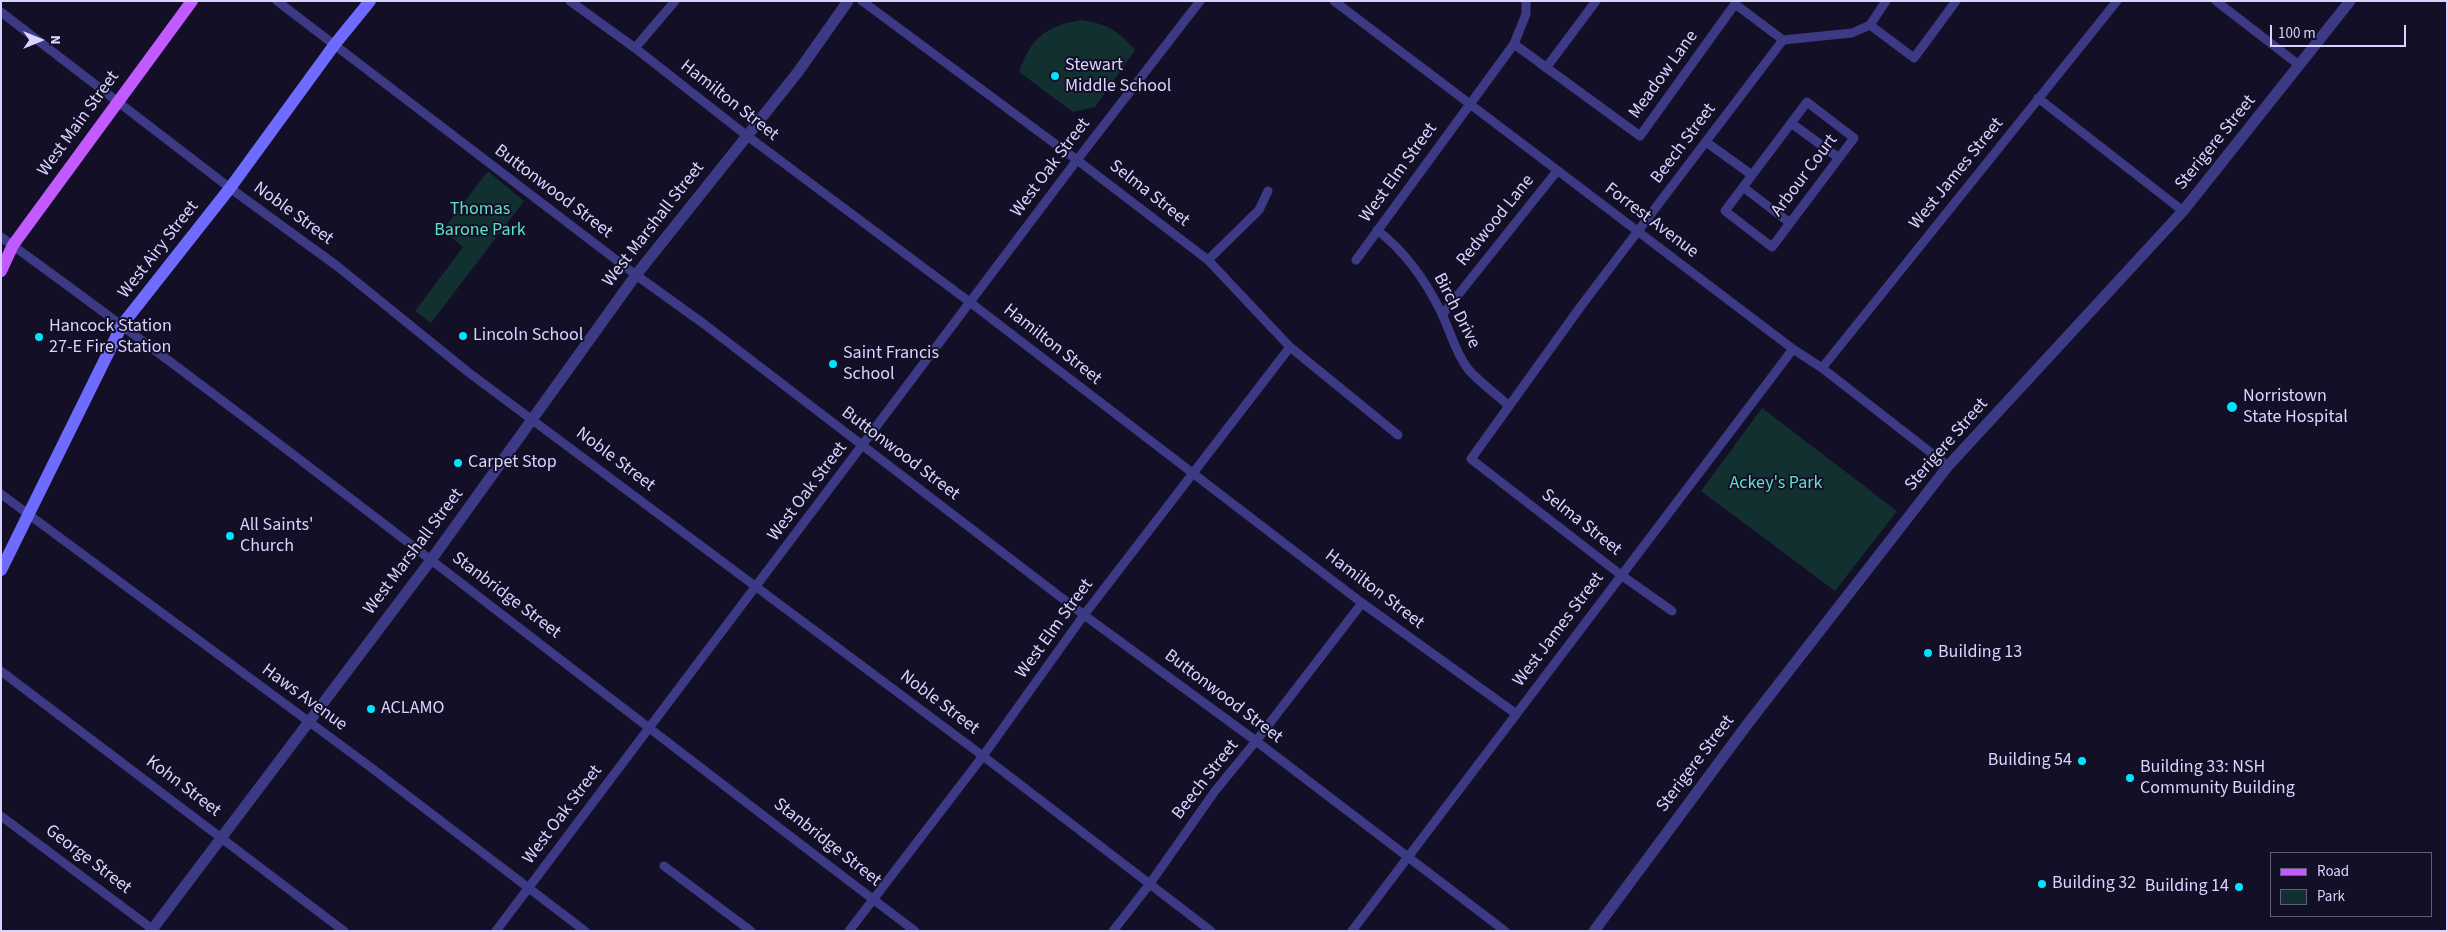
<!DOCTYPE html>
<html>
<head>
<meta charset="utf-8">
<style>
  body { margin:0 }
  #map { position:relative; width:2448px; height:932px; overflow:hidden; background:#130f26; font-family:"Source Sans 3",sans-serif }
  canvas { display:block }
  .frame { position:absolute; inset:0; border:2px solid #d9d4ff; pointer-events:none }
  .legend { position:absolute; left:2270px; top:852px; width:162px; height:65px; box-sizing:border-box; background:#130f26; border:1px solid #625e7d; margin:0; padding:6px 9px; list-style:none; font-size:15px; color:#d9d4ff }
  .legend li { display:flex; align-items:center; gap:10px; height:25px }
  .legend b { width:25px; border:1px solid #625e7d }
  .north { position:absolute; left:15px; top:15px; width:50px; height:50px; -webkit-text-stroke:4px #130f26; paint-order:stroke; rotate:90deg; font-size:14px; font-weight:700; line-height:20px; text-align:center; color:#d9d4ff }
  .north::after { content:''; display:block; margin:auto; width:18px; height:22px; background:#d9d4ff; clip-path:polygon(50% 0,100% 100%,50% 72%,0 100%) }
  .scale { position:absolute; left:2270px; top:25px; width:136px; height:22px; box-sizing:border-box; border:2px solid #d9d4ff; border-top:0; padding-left:6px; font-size:15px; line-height:18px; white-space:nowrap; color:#d9d4ff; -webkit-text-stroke:4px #130f26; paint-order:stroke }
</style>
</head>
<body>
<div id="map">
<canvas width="2448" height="932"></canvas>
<div class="frame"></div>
<ul class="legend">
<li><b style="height:6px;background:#c25bff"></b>Road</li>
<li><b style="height:14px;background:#12302f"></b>Park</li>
</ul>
<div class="north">N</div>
<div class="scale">100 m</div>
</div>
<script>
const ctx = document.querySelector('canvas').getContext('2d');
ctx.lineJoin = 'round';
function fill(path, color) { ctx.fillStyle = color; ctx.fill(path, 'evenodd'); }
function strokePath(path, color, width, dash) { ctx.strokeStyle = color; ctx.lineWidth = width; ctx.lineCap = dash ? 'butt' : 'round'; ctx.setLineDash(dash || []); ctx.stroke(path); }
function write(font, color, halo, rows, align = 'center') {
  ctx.font = font + ' "Source Sans 3",sans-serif'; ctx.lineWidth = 4; ctx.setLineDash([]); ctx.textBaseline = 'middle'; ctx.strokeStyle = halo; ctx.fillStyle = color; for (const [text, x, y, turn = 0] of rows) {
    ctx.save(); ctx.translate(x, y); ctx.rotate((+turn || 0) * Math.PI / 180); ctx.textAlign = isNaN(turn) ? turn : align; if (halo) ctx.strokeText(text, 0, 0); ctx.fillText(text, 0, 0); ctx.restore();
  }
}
const green = new Path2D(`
  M1081,20C1107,24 1118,30 1135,50L1095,107L1073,112L1019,72C1031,38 1045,26 1081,20Z
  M488,171L524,201L431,323L415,311L463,247L443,230Z
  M1762,408L1897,511L1835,591L1701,491Z`);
const minor = new Path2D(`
  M277,1L636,275L704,324L1084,615L1256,741L1505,931
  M570,1L635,48L746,135L971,303L1362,603L1515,713
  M862,1L1077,160L1208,260L1290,347L1398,435
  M1334,1L1793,349L1822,368L1948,466
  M2216,1L2299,65
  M1,12L230,188L337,266L468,372L983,756L1211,931
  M1870,25L1914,58L1956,1
  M1514,44L1640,136L1735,4L1783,40
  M635,48L675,1
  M1546,68L1596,1
  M2038,98L2183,211
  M1807,102L1854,138L1772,247L1725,211Z
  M1791,123L1839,158
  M1706,142L1752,175
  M1743,187L1790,223
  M1377,230C1406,252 1426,281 1442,314C1451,333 1455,352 1468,369C1479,382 1495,393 1508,405
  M1,237C311,462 610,701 915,931
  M1208,260L1259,210L1268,191
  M1356,260L1514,44L1526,14V1
  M1442,315L1557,171
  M1822,368L2117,1
  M1,494L369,766L585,931
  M1672,611L1621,575L1471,459L1581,306L1783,40L1852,33L1870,25L1886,1
  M1,671L344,931
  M1,816L155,931
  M664,866L751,931
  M496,931L1077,160L1200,1
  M849,931L983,756L1084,615L1290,347
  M1113,931L1149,885L1215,791L1256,741L1362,603
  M1352,931L1793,349`);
const tertiary = new Path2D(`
  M151,931L431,560L636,275L798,72L848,1
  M1594,931L1746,726L1948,466L2183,211L2350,1`);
const secondary = new Path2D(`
  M1,570L122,325L230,188L335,44L370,1`);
const primary = new Path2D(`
  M1,271L13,245L192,1`);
const markers = [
  [1055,76,5,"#00e5ff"],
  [463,336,5,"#00e5ff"],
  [39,337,5,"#00e5ff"],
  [833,364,5,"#00e5ff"],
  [2232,407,6,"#00e5ff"],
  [458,463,5,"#00e5ff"],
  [230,536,5,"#00e5ff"],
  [1928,653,5,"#00e5ff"],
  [371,709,5,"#00e5ff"],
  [2082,761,5,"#00e5ff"],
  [2130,778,5,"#00e5ff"],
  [2042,884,5,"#00e5ff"],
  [2239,887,5,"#00e5ff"]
];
const poiNames = [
  ["Stewart",1065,66],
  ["Middle School",1065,87],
  ["Hancock Station",49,327],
  ["27-E Fire Station",49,348],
  ["Lincoln School",473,336],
  ["Saint Francis",843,354],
  ["School",843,375],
  ["Norristown",2243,397],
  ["State Hospital",2243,418],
  ["Carpet Stop",468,463],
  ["All Saints'",240,526],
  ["Church",240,547],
  ["Building 13",1938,653],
  ["ACLAMO",381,709],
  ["Building 54",2072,761,"right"],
  ["Building 33: NSH",2140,768],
  ["Community Building",2140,789],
  ["Building 32",2052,884],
  ["Building 14",2229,887,"right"]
];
const streetNames = [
  ["Meadow Lane",1664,75,-54],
  ["Hamilton Street",729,101,38],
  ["West Main Street",79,124,-54],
  ["Sterigere Street",2216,143,-51],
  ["Beech Street",1684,144,-53],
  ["West Oak Street",1051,168,-53],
  ["West Elm Street",1399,173,-54],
  ["West James Street",1957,174,-51],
  ["Arbour Court",1805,176,-53],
  ["Buttonwood Street",553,192,37],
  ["Selma Street",1149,194,38],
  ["Noble Street",293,214,36],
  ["Redwood Lane",1496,221,-51],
  ["Forrest Avenue",1651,221,37],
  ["West Marshall Street",654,225,-52],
  ["West Airy Street",159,250,-52],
  ["Birch Drive",1456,311,63],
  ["Hamilton Street",1052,345,38],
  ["Sterigere Street",1947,445,-49],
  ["Buttonwood Street",900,454,37],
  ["Noble Street",615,460,37],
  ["West Oak Street",808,492,-53],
  ["Selma Street",1581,523,38],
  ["West Marshall Street",414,552,-53],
  ["Hamilton Street",1374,590,37],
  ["Stanbridge Street",506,596,37],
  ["West Elm Street",1055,629,-54],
  ["West James Street",1559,630,-53],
  ["Buttonwood Street",1223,697,37],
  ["Haws Avenue",304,698,36],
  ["Noble Street",939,703,37],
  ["Sterigere Street",1696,764,-53],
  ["Beech Street",1206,780,-52],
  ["Kohn Street",183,787,37],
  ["West Oak Street",563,815,-53],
  ["Stanbridge Street",827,843,38],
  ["George Street",88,860,37]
];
const parkNames = [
  ["Thomas",480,210],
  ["Barone Park",480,231],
  ["Ackey's Park",1776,484]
];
fill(green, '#12302f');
strokePath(minor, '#3d3a85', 9);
strokePath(tertiary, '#3d3a85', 11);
strokePath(secondary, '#6f6bff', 12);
strokePath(primary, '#c25bff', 12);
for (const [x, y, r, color] of markers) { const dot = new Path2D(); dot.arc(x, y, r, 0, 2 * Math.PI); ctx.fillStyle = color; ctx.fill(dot); strokePath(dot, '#130f26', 2); }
write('18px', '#d9d4ff', '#130f26', poiNames, 'left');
write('18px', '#d9d4ff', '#130f26', streetNames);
write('18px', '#5fe0c0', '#130f26', parkNames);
</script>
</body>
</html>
